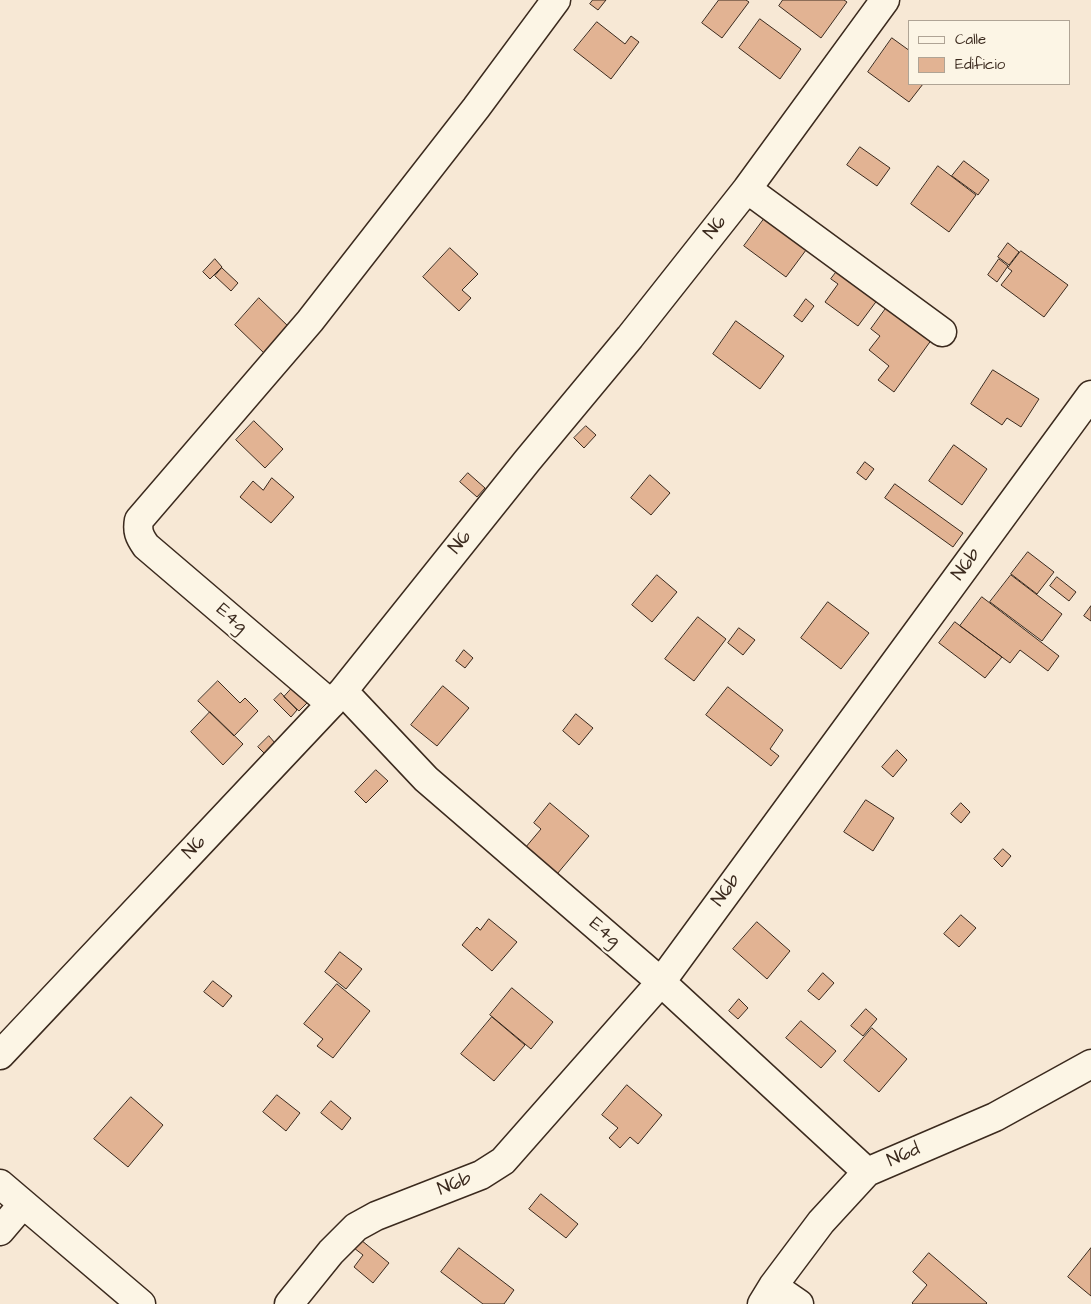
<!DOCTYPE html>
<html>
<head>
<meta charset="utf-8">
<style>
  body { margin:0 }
  #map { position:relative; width:1091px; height:1304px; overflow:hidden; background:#f7e8d5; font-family:"Architects Daughter",sans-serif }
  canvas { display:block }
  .legend { position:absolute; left:908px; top:20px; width:162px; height:65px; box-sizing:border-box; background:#fcf5e5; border:1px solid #afa495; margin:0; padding:6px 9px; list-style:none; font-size:15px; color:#3b2a1e }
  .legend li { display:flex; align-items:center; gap:10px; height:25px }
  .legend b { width:25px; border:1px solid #afa495 }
</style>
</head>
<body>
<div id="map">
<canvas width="1091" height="1304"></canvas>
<ul class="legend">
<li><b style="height:6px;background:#fcf5e5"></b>Calle</li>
<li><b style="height:14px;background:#e2b393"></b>Edificio</li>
</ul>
</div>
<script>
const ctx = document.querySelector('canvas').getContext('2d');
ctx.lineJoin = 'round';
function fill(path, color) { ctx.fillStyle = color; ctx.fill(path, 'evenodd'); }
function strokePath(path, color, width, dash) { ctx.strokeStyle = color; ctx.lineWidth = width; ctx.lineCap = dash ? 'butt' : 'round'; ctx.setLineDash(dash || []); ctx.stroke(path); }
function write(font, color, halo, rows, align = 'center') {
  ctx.font = font + ' "Architects Daughter",sans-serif'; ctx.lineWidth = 4.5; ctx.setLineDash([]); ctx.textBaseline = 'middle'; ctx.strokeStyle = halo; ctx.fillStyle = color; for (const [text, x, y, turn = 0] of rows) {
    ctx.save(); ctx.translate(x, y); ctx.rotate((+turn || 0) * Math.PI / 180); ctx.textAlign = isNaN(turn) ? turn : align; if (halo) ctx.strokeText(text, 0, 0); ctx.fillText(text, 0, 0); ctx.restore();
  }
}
const building = new Path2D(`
  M593,0H606L598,10L590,4Z
  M719,0H746L749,2L722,38L702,23Z
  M783,0H844L847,2L821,38L779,6Z
  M760,19L801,49L780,79L739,48Z
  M597,22L625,44L631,36L639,42L611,79L574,50Z
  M892,38L910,51V84H923L909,102L868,72Z
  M860,147L890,168L877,186L847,165Z
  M964,161L989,180L978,195L952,176Z
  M938,166L976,195L949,232L911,204Z
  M767,215L809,246L786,277L744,246Z
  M1008,243L1019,252L1009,265L998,257Z
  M450,248L478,274L462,290L471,298L459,311L423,277Z
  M1021,251L1068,285L1044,317L1001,285L1012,271L1008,268Z
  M215,259L222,267L210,279L203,272Z
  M999,259L1008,266L997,282L988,275Z
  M841,266L881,295L858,326L825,302L838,284L831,279Z
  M222,268L238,283L231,291L215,276Z
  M259,298L290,328L265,354L235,325Z
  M806,299L814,306L802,322L794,316Z
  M887,307L932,339L894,392L878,380L889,366L869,350L880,336L871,329Z
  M736,321L784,356L760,389L713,354Z
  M993,370L1039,399L1021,427L1007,418L1002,425L971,404Z
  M254,421L283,449L265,468L236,440Z
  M586,426L596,435L584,448L574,438Z
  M954,445L987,469L962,505L929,481Z
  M865,462L874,469L866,480L857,473Z
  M468,473L485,488L477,497L460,482Z
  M650,475L670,493L651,515L631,498Z
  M272,478L294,497L271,523L240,497L253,481L263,490Z
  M895,484L963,533L953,547L885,498Z
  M1028,552L1054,572L1037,594L1011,574Z
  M657,575L677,592L652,622L632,605Z
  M1011,575L1062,614L1042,641L990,602Z
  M1057,577L1076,592L1069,601L1050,586Z
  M982,597L1059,656L1048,671L1020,650L1010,663L960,626Z
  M828,602L869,633L841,669L801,638Z
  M1091,606V621L1084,616Z
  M698,617L726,639L694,681L665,659Z
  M955,622L1002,657L985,678L939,643Z
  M739,628L755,640L743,655L728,643Z
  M464,650L473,658L465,668L456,661Z
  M218,681L240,703L245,698L258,711L234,736L198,701Z
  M443,686L469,708L437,746L411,725Z
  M293,687L308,702L299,711L284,697Z
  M728,687L783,730L770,749L779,756L771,766L706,715Z
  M281,693L297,710L291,717L274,700Z
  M210,712L243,744L223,765L191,732Z
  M576,714L593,728L579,745L563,731Z
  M269,736L275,743L264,753L258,747Z
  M897,750L907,760L893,777L882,767Z
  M376,770L388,781L366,803L355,792Z
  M866,800L894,818L873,851L844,832Z
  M550,803L589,836L552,880L520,854L541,829L534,823Z
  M961,803L970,812L961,823L951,814Z
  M1003,849L1011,856L1002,867L994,859Z
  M961,915L976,928L959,947L944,934Z
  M489,919L517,942L492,971L462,945L477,927L480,930Z
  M757,922L790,951L767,979L733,949Z
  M340,952L362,969L346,989L325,972Z
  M823,973L834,983L819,1000L808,991Z
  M213,981L232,996L223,1007L204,992Z
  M337,984L370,1011L333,1058L317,1046L323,1039L304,1024Z
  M512,988L553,1022L531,1049L490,1015Z
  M739,999L748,1008L738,1019L729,1011Z
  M866,1009L877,1019L863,1036L851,1026Z
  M492,1017L525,1045L494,1081L461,1054Z
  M801,1021L836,1051L821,1068L786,1038Z
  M872,1028L907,1059L879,1092L844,1061Z
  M627,1085L662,1115L638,1144L630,1137L620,1148L609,1138L618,1128L602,1115Z
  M277,1095L300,1113L286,1131L263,1112Z
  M131,1097L163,1125L128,1167L94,1139Z
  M331,1101L351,1118L342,1130L321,1113Z
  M541,1194L578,1224L566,1238L529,1209Z
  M361,1240L389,1263L373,1283L354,1267L363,1255L354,1248Z
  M459,1248L514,1290L504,1304H483L441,1272Z
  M1091,1248V1296L1068,1277Z
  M929,1253L987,1303L986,1304H913L912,1303L927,1285L913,1272Z`);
const minor = new Path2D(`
  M747,189L942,332
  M343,691L426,779L661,982L867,1172
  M331,704L146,546C139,536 137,531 139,520L310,321L476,108L556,0
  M0,1055L343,691L527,461L630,337L747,189L885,0
  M0,1184L141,1304
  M0,1231L23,1204
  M773,1286L799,1304
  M289,1304L331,1252L356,1227L376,1216L481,1175L503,1161L661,982L1091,395
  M762,1304L773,1286L821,1222L867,1172L995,1117L1091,1064`);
const streetNames = [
  ["N6",716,228,-52],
  ["N6",461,543,-51],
  ["N6b",967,565,-54],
  ["E4g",231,619,41],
  ["N6",195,848,-47],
  ["N6b",727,891,-54],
  ["E4g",604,933,41],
  ["N6d",904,1156,-24],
  ["N6b",455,1185,-21]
];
fill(building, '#e2b393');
strokePath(building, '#3b2a1e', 1);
strokePath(minor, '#3b2a1e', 31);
strokePath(minor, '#fcf5e5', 28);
write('19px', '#3b2a1e', '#fcf5e5', streetNames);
</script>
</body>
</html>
